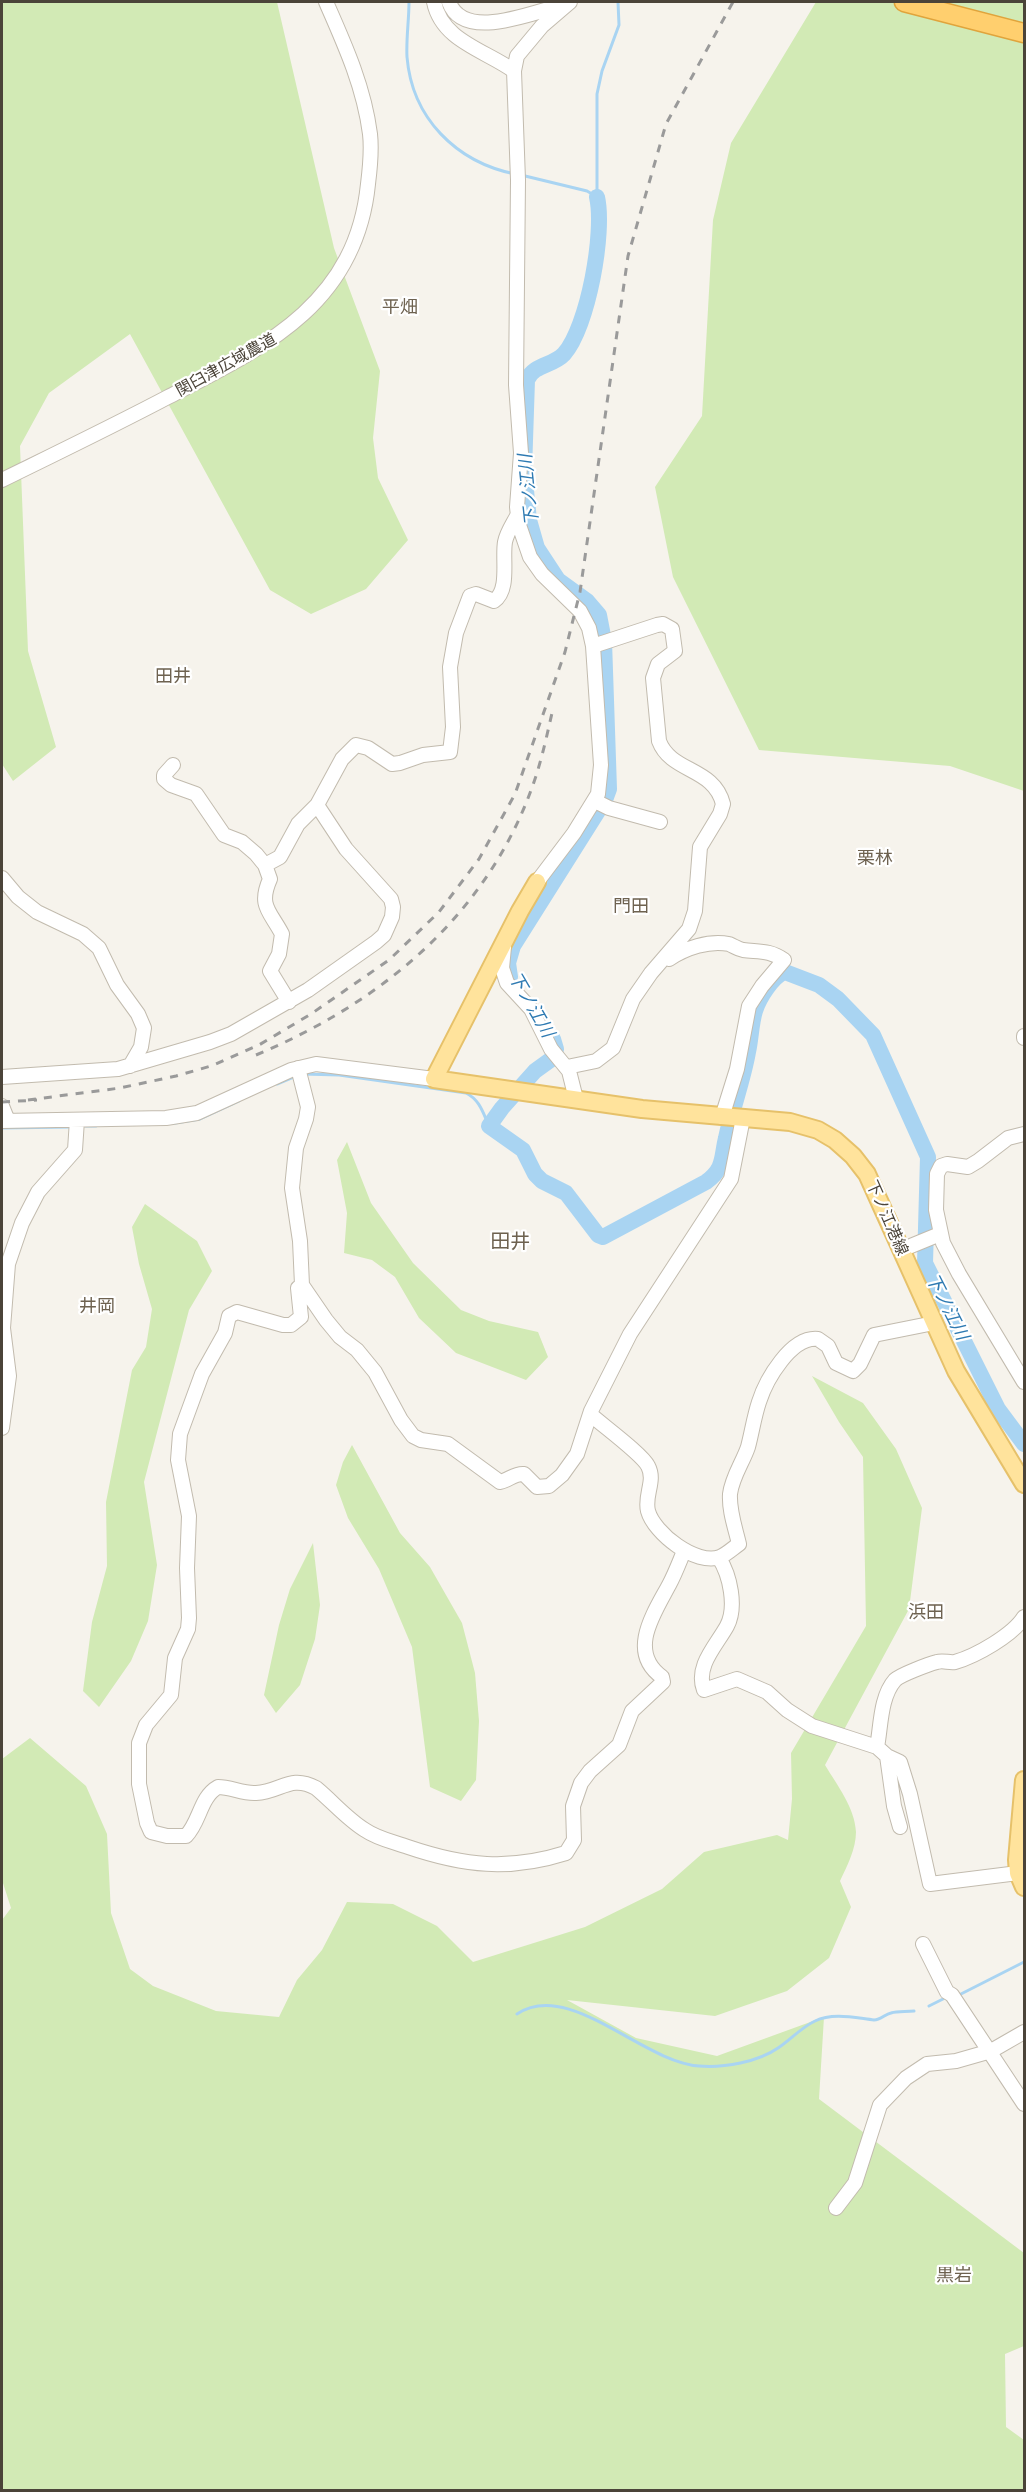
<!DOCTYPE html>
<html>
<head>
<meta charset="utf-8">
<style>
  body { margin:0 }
  #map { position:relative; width:1026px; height:2492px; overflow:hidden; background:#f6f3ec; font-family:"Public Sans",sans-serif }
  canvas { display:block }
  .frame { position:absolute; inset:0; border:3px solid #4b4439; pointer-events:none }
</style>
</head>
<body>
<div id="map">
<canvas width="1026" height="2492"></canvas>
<div class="frame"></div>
</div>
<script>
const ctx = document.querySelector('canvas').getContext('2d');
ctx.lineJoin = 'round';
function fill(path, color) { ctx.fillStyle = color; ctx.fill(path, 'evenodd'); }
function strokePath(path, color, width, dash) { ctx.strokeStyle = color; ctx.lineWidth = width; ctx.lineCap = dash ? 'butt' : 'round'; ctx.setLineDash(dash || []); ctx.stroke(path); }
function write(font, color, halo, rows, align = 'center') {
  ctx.font = font + ' "Public Sans","Noto Sans JP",sans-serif'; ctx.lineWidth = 4.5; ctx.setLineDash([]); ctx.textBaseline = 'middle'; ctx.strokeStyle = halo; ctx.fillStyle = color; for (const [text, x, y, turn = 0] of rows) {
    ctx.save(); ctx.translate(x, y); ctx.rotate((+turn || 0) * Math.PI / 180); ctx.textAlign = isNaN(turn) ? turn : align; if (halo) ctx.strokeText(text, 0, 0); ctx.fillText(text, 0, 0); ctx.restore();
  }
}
const green = new Path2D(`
  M2,2H277L334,248L380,371L373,438L378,478L408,540L366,589L311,614L270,590L130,334L49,393L20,446L28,651L56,747L13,781L2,764Z
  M816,2H1024V791L950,766L759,750L673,577L655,487L702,416L713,220L731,143Z
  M347,1142L371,1203L413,1263L461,1310L489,1321L538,1332L548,1357L526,1380L456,1353L419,1318L395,1277L372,1260L344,1253L347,1213L337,1160Z
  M145,1204L197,1241L212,1271L189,1310L144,1482L157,1565L148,1621L131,1661L99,1707L83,1691L92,1622L107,1566L106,1502L132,1370L146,1347L152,1309L139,1264L132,1227Z
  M812,1376L863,1403L896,1449L922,1508L909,1609L825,1765C837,1785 855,1808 856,1832C856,1849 847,1866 840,1881L851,1907L829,1958L787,1991L715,2016L567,2000L636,2038L717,2056L824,2017L819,2099L1024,2253V2346L1005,2354L1006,2427L1024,2440V2490H2V1920L11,1908L2,1880V1759L30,1738L86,1786L107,1834L111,1913L130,1969L153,1986L216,2011L279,2017L297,1980L322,1950L347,1902L393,1904L437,1926L473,1962L585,1927L662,1889L704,1852L777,1835L788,1840L792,1799L791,1753L866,1626L863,1457L839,1422Z
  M352,1445L400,1533L430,1567L462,1623L475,1673L479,1721L476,1780L461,1801L430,1787L412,1647L379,1569L348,1518L336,1485L343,1462Z
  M313,1543L320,1605L315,1639L300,1685L276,1713L264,1695L279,1625L290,1589Z`);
const stream = new Path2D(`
  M409,2C409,20 406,39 407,57C412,118 456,162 515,174
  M521,175L587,191L597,197
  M597,197V94L602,71L619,25L618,2
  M303,1074L339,1075L466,1093C480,1100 483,1113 489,1126
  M277,1084L296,1076
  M175,1123L200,1119L239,1101
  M86,1126H96
  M2,1128L72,1127
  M957,1996L1024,1962
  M929,2006L943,1999
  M517,2014C569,1979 642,2062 699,2066C724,2068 758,2062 778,2048C790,2040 802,2027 815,2021C833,2012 856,2018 874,2020C881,2020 885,2014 891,2013C898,2011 906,2012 914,2011`);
const river = new Path2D(`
  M510,977L508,963L513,946L605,800L609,789L604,641L599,615L587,601L558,580L537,548L529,520L524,471L527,380C534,364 553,366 564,354C588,327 605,232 597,197
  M553,1039L556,1049L553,1058L535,1071L502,1108L489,1126L523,1150L535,1174L542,1181L566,1193L598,1235L603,1237L706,1182C725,1168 721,1158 726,1138C732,1109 743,1081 748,1052C751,1039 751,1024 755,1011C759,998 773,976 785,972L819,985L838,999L873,1035L928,1157L925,1263L998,1409L1024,1444`);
const minor = new Path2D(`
  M434,2C442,41 485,50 514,71
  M449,2C464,43 535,11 563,5
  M2,480C57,453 113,426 168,397C263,348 356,305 368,184C370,168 372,151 370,134C364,87 345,45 326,2
  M173,765L164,775V779L171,785L196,794L224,835L242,842L256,854L265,865L270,879C258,906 270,911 282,934L279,954L270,971L289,1002
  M595,801L609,808L660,822
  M265,865L280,857L298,824L317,805
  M2,878L18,897L37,912L83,934L99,948L117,985L138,1014L144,1028L141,1047L130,1066
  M537,882L574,833L598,794L601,765L593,646L589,628L580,611L542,574L530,557L519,525L517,507L521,453L516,385L518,180L514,71L517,56L542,26L570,2
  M504,947L502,968L507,983L531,1009L551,1049L569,1071L576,1099
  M669,959C686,948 709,940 729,944C734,946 738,949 743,950C759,952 770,950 784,960L762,986L749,1006L737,1069L722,1117
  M1024,1036V1038
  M567,1067L596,1061L613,1048L633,999L651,973L689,929L695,911L700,847L720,814L723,804C714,767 671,773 659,741L653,678L658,664L675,651L672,629L663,624L657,625L593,646
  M298,1068L308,1107L306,1119L296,1148L292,1188L300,1241L302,1285L326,1320L340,1337L357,1350L375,1372L401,1420L413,1436L421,1440L448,1444L500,1482C509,1480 515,1473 524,1474L537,1487L549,1486L562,1475L577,1454L591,1411L630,1334L731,1179L743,1118
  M2,1077L118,1069L210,1042L231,1034L308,990L376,942L384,935L392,917L393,907L391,899L346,849L317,805L342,759L356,745L368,748L392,764L400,763L423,755L450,752L453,727L450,667L456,633L470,596L476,594L494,601C510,590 502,559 505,542C507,532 513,524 517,516
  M2,1106L8,1121
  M2,1121L166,1118L197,1113L291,1070L316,1064L434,1079
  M1024,1134L1008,1138L978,1161L968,1167L947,1164L941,1166L937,1174L936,1210L943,1243L959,1274L1024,1382
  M901,1250L940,1234
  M302,1285L298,1288L301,1317L291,1325H283L237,1312L229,1316L225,1333L202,1374L180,1434L178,1460L189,1516L187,1568L189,1618L188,1629L175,1658L171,1695L146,1725L139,1743V1784L147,1823L151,1832L167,1836H186C200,1822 200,1797 218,1787C231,1787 243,1794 256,1793C281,1792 290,1774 316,1788C333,1802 347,1819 365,1830C378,1839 394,1842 408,1847C464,1866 509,1871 566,1853L574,1840L573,1806L581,1783L590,1771L619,1745L632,1711L663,1682L662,1677C627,1652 654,1613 669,1585C675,1574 679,1563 684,1551
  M590,1414C602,1425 642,1454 648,1466C656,1481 644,1495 648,1511C654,1533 696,1566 720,1557C727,1554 733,1548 739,1544C735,1527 729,1511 730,1494C732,1477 743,1462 748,1447C752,1432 754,1417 759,1402C766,1380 791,1336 818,1339L828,1346L836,1363L853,1371L860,1364L874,1335L934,1323
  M2,1428L9,1376L3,1328L8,1264L22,1223L38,1192L75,1150L77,1120
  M719,1558C730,1575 737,1607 727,1626C716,1646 695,1666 704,1690L737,1679L767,1692L787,1710L812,1726L877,1747C881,1727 880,1697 895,1680C900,1675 929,1664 937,1662C943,1660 949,1663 955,1662C976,1656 1013,1635 1024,1617
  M877,1747L887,1756L900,1762L910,1794L930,1884L1018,1873
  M887,1756L894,1806L900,1827
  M923,1944L947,1992L952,1995L1024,2104
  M836,2208L855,2183L880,2105L906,2078L927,2064L956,2061L991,2051L1024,2032`);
const major = new Path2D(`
  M537,882L520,911L434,1079L642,1109L790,1122L818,1130L835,1140L853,1156L867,1174L956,1371L1024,1484
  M1024,1780L1017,1860L1018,1873L1024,1887`);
const highway = new Path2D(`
  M904,2L1024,33`);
const rail = new Path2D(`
  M256,1055C383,1002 490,913 535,779C542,758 547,735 552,713
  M28,1100L120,1088L176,1076L211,1066L259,1045L311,1014L389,960L439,912L479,859L515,794L565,652L580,592L628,256L666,124L733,2
  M2,1102L37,1100`);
const streetNames = [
  ["関臼津広域農道",226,365,-29],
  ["下ノ江港線",887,1218,66]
];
const neighbourhoodNames = [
  ["平畑",400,307],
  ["田井",173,676],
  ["栗林",875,858],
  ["門田",631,906],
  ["井岡",97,1306],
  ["浜田",926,1612],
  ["黒岩",954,2275]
];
const waterNames = [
  ["下ノ江川",529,490,-96],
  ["下ノ江川",531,1005,60],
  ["下ノ江川",947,1307,63]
];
const quarterNames = [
  ["田井",510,1242]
];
fill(green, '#d2eab5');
strokePath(stream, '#a9d4f2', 3);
strokePath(river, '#a9d4f2', 16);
strokePath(minor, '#c2bbae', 16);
strokePath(major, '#e6c16a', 20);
strokePath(highway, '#e0a43c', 21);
strokePath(minor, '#fff', 14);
strokePath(major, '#ffe39c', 16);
strokePath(highway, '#ffcf6e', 18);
strokePath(rail, '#9a9a9a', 3, [8, 8]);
write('16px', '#4b4439', '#fff', streetNames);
write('18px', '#6e6250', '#fff', neighbourhoodNames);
write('italic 18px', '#2e7ab2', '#fff', waterNames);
write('20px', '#6e6250', '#fff', quarterNames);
</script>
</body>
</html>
